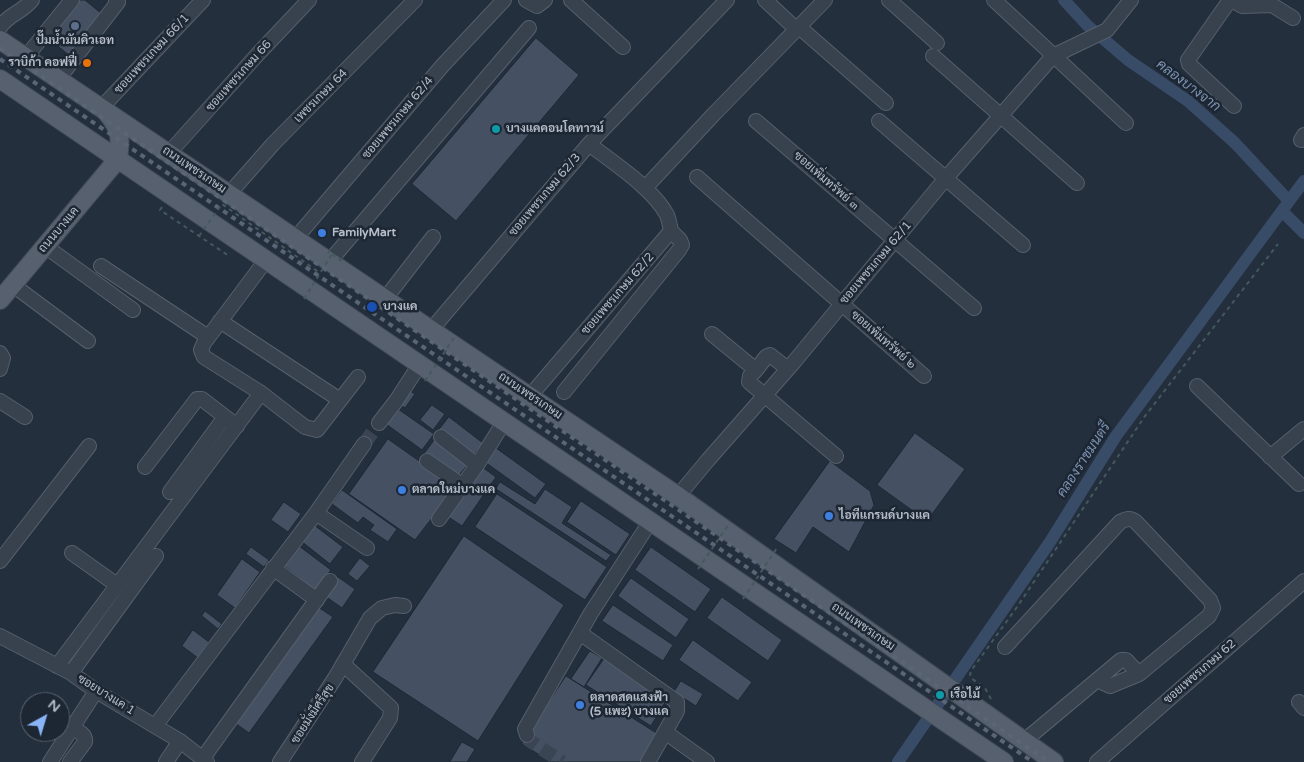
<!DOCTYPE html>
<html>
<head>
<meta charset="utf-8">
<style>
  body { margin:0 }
  #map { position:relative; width:1304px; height:762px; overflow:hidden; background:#242f3e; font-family:"Varela Round",sans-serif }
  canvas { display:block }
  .north { position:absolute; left:20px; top:692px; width:50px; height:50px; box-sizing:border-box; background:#1d2633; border:1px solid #59626f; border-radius:50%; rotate:39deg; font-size:14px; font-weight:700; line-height:20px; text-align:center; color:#b4bcc9 }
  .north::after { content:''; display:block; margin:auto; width:18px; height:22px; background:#8ab4f8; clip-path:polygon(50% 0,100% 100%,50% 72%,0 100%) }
</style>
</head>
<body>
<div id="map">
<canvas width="1304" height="762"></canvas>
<div class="north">N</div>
</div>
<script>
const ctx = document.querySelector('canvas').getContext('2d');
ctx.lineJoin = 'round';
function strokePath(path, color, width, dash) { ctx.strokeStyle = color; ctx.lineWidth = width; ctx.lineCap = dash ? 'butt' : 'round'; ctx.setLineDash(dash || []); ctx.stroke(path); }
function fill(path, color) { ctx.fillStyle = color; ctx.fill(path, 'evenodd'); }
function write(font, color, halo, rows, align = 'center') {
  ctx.font = font + ' "Varela Round",Sarabun,sans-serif'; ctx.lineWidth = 5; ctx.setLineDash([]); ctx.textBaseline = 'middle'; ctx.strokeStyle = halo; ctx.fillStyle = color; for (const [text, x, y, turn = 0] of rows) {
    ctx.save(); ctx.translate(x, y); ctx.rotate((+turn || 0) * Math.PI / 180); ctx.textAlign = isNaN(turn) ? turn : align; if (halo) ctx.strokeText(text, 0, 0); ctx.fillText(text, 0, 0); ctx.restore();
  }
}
const canal = new Path2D(`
  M1064,0L1087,25L1128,60L1188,101L1235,143L1289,201
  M1283,212L1304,233
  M898,762L1050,542L1116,436L1304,181`);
const building = new Path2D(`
  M78,0H85L102,14L70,56L48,38Z
  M536,38L579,75L456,221L412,184Z
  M410,391L415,394L405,408L400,405Z
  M432,405L445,414L433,430L420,420Z
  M398,409L434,434L422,450L386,424Z
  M449,417L483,443L472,457L438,431Z
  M915,433L965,469L927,521L877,485Z
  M436,438L469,463L456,479L424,454Z
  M388,439L456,487L415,540L349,494Z
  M496,448L546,484L535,498L485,462Z
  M830,461L870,491L874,505L849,552L813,527L796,553L774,539Z
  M482,467L496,477L462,526L447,516Z
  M500,482L535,504L545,489L572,507L562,523L611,555L606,561L496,489Z
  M342,490L397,529L388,542L370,530L374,525L363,517L358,523L332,504Z
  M497,494L607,567L585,600L475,527Z
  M581,501L630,534L616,555L567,522Z
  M284,502L301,514L288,532L271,520Z
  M314,525L343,547L330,564L301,541Z
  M464,536L564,605L478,741L373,672Z
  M299,546L331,570L315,590L284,566Z
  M251,547L269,560L264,567L246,554Z
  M651,547L711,589L695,612L635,570Z
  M360,558L370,566L357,581L348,574Z
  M242,559L260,572L235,608L217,595Z
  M338,577L355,589L342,608L325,596Z
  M631,578L689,619L676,638L618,596Z
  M722,597L782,640L768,661L707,618Z
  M613,605L673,645L663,661L602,621Z
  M318,607L333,617L249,733L235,723Z
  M205,611L222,624L218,629L202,616Z
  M193,630L209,642L198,658L182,646Z
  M693,640L752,682L738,701L679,660Z
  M590,651L602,658L584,687L571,679Z
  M604,659L667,699L651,726L586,685Z
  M566,676L658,734L645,762H551L522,744Z
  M681,681L703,694L696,706L674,692Z
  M462,742L475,749L467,762H450Z`);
const minorTunnel = new Path2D(`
  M364,444L379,423
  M527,735L530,741L562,762`);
const path = new Path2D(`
  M162,207L160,210L226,254L231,255
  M991,699L985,688L971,678L970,674L973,668L1017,607L1145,416L1278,244`);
const minor = new Path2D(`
  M526,0L537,6L545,0
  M571,0L623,47
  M765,0L796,29
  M889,0L937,43
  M994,0L1126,123
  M1230,0L1188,60L1189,64L1234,106
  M1232,0L1242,6L1272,5L1293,18
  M798,26L886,103
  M0,27C10,13 20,14 32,0
  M933,56L1077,183
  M26,57L72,0
  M59,78L118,2L116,0
  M102,107L203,0
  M756,121L974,308
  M879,121L1023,245
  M1301,140L1304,135
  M169,153L257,55L309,0
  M697,177L924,376
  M645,188L713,115L825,0
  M229,194L273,144L415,0
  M295,239L443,65L504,0
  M45,246L133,310
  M266,260L204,343L201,350L204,357L261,393L305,427L317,430L358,377
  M329,262L529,28
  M101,266L208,337
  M13,285L88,341
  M385,299L433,237
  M220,321L340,400
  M431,330L589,144L727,0
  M712,334L756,370L766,357L770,355L788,369
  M0,353L3,358L0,369
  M756,370L750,376L749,382L836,456
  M1197,386L1299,484
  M564,392L679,250L682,245L680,240L671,231
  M530,396L671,231C670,226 669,220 667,215C654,189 612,162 589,144
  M0,401L25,417
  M379,423L396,401L420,364
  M441,437L477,465
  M1270,457L1304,429
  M427,461L463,486
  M145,467L197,399H202L237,426
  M170,492L225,417
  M678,496L708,460L794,362L946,178L1053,56L1107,30L1131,0
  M316,513L367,548
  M439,519L477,465L504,422
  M72,553L117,585
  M0,561L89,446
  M273,568L317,600
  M580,633L677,702V711L648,762
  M0,636L71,673L96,691L180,741L207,762
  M1005,647L1120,522C1126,519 1130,517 1136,522L1210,600L1213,608L1209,616L1139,674L1126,660H1121L1024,741
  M343,664L391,708L390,718L362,762
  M57,666L261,393
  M71,673L156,556
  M1097,680L1110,686L1139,674
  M1299,702L1304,708
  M155,726L316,513L364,444
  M665,732L707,762
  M527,735L525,729L591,613L650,522
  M203,758L330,581
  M50,762L96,691
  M70,762L85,742C86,734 78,731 72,728
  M166,762L180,741
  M280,762L335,678L370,618L382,608L395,605L404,606
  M1097,762L1304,581`);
const major = new Path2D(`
  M0,40L678,496L1054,762
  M0,79L1004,762
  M0,300L118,159C121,138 121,130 107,113`);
const rail = new Path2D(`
  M0,48L1049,762
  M0,59L1033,762`);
const pathBridge = new Path2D(`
  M199,236L222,204L320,273
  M332,254L343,262
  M304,299L332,254L328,252
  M425,381L454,338
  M698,569L729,524
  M743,599L777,548`);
const markers = [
  [75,26,5,"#5c6f8a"],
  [87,63,5,"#e8710a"],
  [496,129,5,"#0f9aa8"],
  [322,233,5,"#3f7fe0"],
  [372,307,6,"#1a4fb4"],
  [402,490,5,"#3f7fe0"],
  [829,516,5,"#3f7fe0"],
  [940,695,5,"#0f9aa8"],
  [580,705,5,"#3f7fe0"]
];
const poiNames = [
  ["ปั๊มน้ำมันคิวเอท",75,41,"center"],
  ["ราบิก้า คอฟฟี่",77,63,"right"],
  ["บางแคคอนโดทาวน์",506,129],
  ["FamilyMart",332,233],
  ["บางแค",383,307],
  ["ตลาดใหม่บางแค",412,490],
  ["ไอทีแกรนด์บางแค",839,516],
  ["เรือไม้",950,695],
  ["ตลาดสดแสงฟ้า",590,698],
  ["(5 แพะ) บางแค",590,712]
];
const streetNames = [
  ["ซอยเพชรเกษม 66/1",152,54,-47],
  ["ซอยเพชรเกษม 66",239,76,-48],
  ["เพชรเกษม 64",321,96,-45],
  ["ซอยเพชรเกษม 62/4",398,118,-50],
  ["ถนนเพชรเกษม",194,170,34],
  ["ซอยเพิ่มทรัพย์ ๓",826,181,41],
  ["ซอยเพชรเกษม 62/3",545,195,-50],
  ["ถนนบางแค",59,230,-50],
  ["ซอยเพชรเกษม 62/1",876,263,-50],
  ["ซอยเพชรเกษม 62/2",618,294,-49],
  ["ซอยเพิ่มทรัพย์ ๒",883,340,41],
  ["ถนนเพชรเกษม",530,396,34],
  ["ถนนเพชรเกษม",863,627,35],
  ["ซอยเพชรเกษม 62",1200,672,-41],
  ["ซอยบางแค 1",106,695,32],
  ["ซอยมั่งมีศรีสุข",313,714,-57]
];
const waterNames = [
  ["คลองบางจาก",1188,86,37],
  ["คลองราชมนตรี",1084,460,-57]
];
strokePath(canal, '#394c67', 12);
fill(building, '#455162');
strokePath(building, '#1f2835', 1);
strokePath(minorTunnel, '#3a4453', 14, [14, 7]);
strokePath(minor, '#565f6c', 16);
strokePath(major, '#414a57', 20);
strokePath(path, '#44595c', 2, [4, 4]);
strokePath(minor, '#38414e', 14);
strokePath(major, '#56606e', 18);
strokePath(rail, '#5a6575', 4, [5, 5]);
strokePath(pathBridge, '#44595c', 2, [4, 4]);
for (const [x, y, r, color] of markers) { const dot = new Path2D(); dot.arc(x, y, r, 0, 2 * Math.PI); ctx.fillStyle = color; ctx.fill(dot); strokePath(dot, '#1d2633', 2); }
write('bold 12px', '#b4bcc9', '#1d2633', poiNames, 'left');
write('12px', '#b4bcc9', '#1d2633', streetNames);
write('italic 14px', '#7c92b1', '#1d2633', waterNames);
</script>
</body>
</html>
